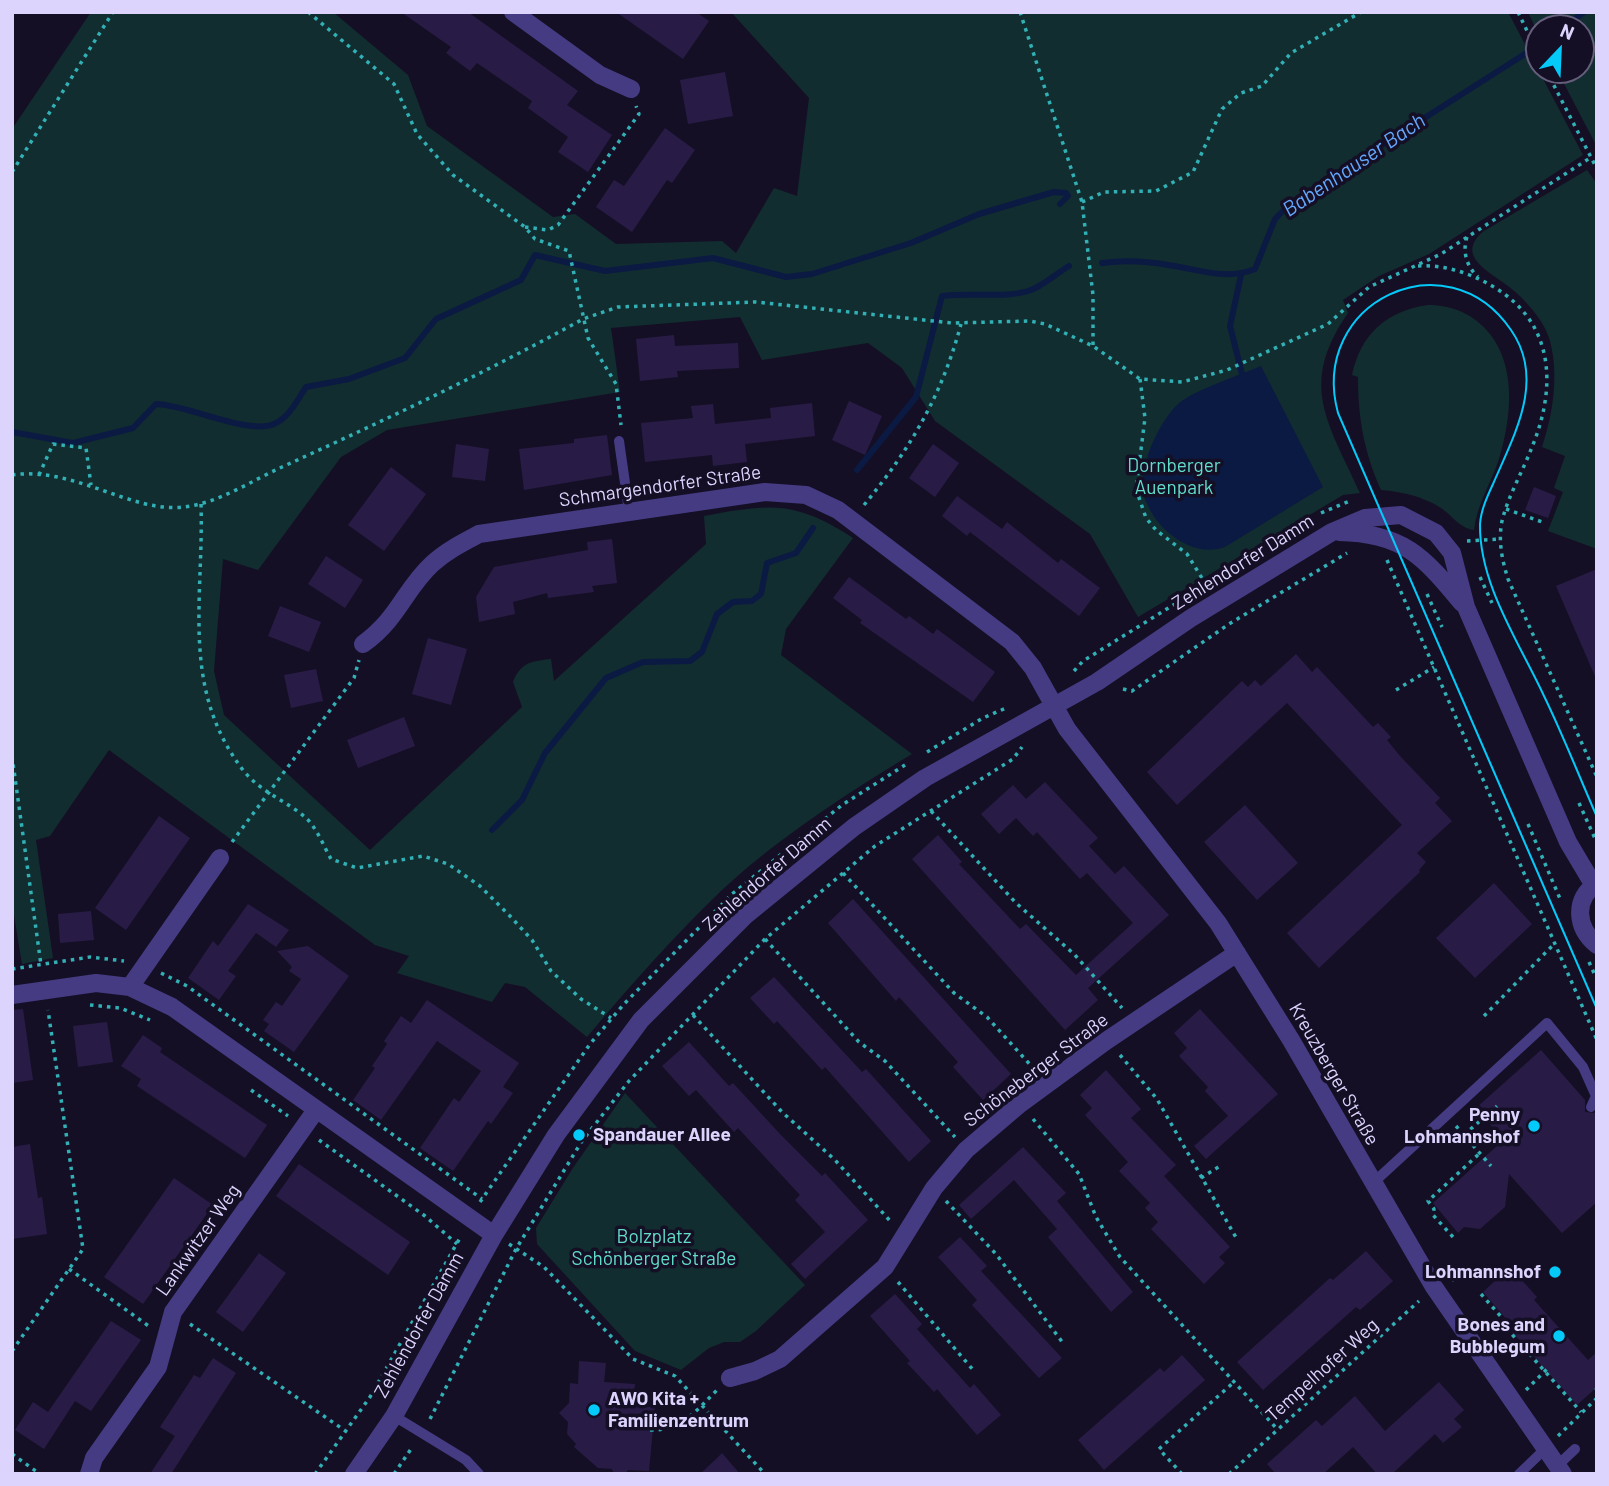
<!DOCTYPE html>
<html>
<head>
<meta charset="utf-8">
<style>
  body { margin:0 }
  #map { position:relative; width:1609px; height:1486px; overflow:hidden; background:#150f25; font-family:Barlow,sans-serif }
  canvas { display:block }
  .frame { position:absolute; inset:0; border:14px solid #ddd4fe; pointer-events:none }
  .north { position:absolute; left:1525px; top:14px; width:70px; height:70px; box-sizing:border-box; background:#150f25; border:2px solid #655e7c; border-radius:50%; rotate:23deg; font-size:19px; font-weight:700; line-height:28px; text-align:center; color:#ddd4fe }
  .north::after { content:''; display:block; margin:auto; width:24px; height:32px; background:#04cafa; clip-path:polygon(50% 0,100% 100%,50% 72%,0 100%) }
</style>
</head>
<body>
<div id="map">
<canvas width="1609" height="1486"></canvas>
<div class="frame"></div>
<div class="north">N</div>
</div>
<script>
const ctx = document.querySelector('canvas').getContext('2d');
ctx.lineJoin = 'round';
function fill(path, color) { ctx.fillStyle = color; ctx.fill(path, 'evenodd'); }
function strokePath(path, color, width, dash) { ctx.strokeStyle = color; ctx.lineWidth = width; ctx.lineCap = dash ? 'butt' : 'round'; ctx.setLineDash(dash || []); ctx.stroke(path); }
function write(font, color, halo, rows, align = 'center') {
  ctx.font = font + ' Barlow,sans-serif'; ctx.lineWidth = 7; ctx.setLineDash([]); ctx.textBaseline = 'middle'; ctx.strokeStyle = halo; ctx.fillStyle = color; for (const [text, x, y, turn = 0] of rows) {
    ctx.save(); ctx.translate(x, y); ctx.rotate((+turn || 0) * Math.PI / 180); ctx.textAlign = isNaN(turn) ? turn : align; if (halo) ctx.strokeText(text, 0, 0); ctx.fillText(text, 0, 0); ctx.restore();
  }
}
const green = new Path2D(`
  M91,12H333L408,75L427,126L553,217L575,214L616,244L722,241L736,253L774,188L797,196L809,98L731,12H1508L1583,155L1429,254L1379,276L1343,300L1348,313C1298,385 1328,422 1360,493L1343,495L1138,617L1090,534L935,421L902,368L868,343L762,360L740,317L611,328L620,392L387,430L341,457L258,570L223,559L214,671L224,715L370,850L522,707L513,682C521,662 532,661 551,659L554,681L706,544L704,516C770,504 794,500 853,538L786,629L781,655L912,754C846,794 778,838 721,891C673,937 629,987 587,1037L525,987L505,983L492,1002L397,973L409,956L375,945L109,750L50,836L36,840L53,958L22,964L12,903V129Z
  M1528,12H1597V147L1557,70H1581V28H1539V36Z
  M1587,170L1597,184V549L1548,531L1563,492L1554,488L1565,456L1542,447C1553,414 1559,375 1550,341C1545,321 1524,298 1508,286C1492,273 1453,256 1484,231Z
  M1428,305C1452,305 1474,314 1490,334C1517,369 1511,419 1499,459C1491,483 1477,504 1474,530C1459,528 1453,516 1441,508C1422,496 1403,492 1381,490C1364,452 1358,418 1358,377L1352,375C1361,334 1386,311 1428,305Z
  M625,1093L805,1285L756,1331L740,1342H724L709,1348L681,1370L635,1351L537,1244L536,1228L573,1168Z`);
const water = new Path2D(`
  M1261,366L1323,487L1225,547C1192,559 1154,529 1144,496C1136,471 1159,421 1178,404C1194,390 1240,375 1261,366Z`);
const stream = new Path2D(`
  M1563,28L1584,12
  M1102,263C1125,260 1146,261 1168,265C1198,269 1226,281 1255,269L1275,219L1291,203L1539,45
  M1241,275L1230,326L1242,374
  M12,432L73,443L133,428L156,404C189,405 247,435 274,424C289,418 298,399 306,387L349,379L405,358L436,319L521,280L535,255L605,271L713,258L786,277L812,274L911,243L979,214L1054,192L1066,193L1068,196L1060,204
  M857,470L916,397L942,296C969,292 1007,299 1031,290C1044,285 1057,273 1069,266
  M492,830L522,800L545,753L606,678L643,662L690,661L702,652L717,614L733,602L752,601L761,594L767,563L796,553L813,528`);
const building = new Path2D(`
  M401,12H468L578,91L567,105L612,135L588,172L558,152L568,137L528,108L532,101L477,63L470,71L446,53L451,47Z
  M616,12H696L709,21L683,59Z
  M725,72L733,116L688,124L680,80Z
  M665,128L695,150L672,183L667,180L632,232L596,207L614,180L624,186Z
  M674,335L675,346L738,343L739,368L677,371L678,377L640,381L636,339Z
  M849,401L882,416L865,455L832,440Z
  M812,403L815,436L745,444L747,462L713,466L712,455L645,462L641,423L693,418L691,406L713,404L715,424L771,418L770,408Z
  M607,435L612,475L524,490L519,449L574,443V439Z
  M456,444L489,449L485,481L452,477Z
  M933,444L959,463L935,497L909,478Z
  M391,467L426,494L384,551L348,525Z
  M1534,487L1556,496L1548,518L1525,510Z
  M957,496L1002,529L1007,522L1058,563L1061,559L1100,588L1079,616L970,532L967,536L942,516Z
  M612,539L617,583L592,586L594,592L548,598L547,593L513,602L515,614L479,622L476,597L494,567L588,550L587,542Z
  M326,556L363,580L345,608L308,584Z
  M1597,569V681L1556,586Z
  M849,577L906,619L909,616L933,634L937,629L995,672L973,702L860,623L862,620L833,598Z
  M280,606L321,622L309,652L268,636Z
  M428,638L467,649L451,705L412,694Z
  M1296,654L1312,672L1317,667L1373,727L1378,723L1391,737L1387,740L1400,756L1440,798L1435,803L1452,821L1417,853L1426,862L1419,870L1420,872L1319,968L1287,933L1402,825L1287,703L1177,805L1147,772L1242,681L1248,687L1255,680L1261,686Z
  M316,669L323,701L291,708L284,675Z
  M404,717L415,746L358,768L347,740Z
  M1045,782L1098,838L1089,846L1115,874L1124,866L1169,915L1088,988L1098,1000L1065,1030L912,859L938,835L962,862L959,864L1020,929L1026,924L1076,975L1133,923L1087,873L1080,879L1037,832L1033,836L1016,818L999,834L981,814L1013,785L1026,799Z
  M1245,805L1298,863L1257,900L1204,842Z
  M159,816L190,838L126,930L95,908Z
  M1494,883L1532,924L1475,978L1436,938Z
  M853,899L1011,1074L983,1100L953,1067L958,1062L899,997L896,1001L828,923Z
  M248,904L289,930L276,947L256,933L228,971L236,976L219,1000L188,978L213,941L218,946Z
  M91,911L94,940L60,943L58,914Z
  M308,946L349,976L294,1052L264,1031L269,1024L263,1020L276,1002L282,1006L301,979L289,971L292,967L277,951Z
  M774,977L862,1072L866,1069L931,1141L909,1162L825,1067L822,1070L777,1021L774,1024L750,998Z
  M427,1000L519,1063L503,1087L513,1093L491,1124L488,1121L453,1171L420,1148L454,1098L459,1102L481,1071L437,1041L381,1120L353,1100L375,1068L372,1066L387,1044L384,1041L401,1016L411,1023Z
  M23,1009L33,1080L12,1083V1010Z
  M1200,1009L1278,1094L1206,1159L1194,1146L1228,1116L1205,1091L1208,1087L1179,1056L1187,1048L1174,1033Z
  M107,1022L113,1062L78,1067L73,1026Z
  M143,1035L162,1048L160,1052L267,1125L245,1158L137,1086L141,1079L121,1066Z
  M689,1042L729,1086L733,1083L780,1134L822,1176L825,1173L868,1220L805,1279L791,1264L825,1232L795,1200L800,1195L738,1128L734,1132L696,1090L689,1096L662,1066Z
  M1541,1050L1585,1100V1112L1597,1113V1202L1562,1233L1509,1174L1505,1207L1480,1229L1464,1227L1458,1233L1433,1203L1497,1146L1492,1141L1499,1135L1476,1108Z
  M1106,1070L1141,1109L1131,1118L1176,1165L1164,1176L1230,1247L1219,1257L1225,1263L1204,1284L1151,1229L1158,1222L1145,1208L1150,1203L1119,1171L1128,1162L1085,1115L1092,1108L1080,1095Z
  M30,1144L38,1198L42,1197L47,1234L12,1239V1147Z
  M1023,1147L1066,1193L1057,1201L1133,1292L1111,1312L1048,1237L1057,1229L1014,1180L971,1219L959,1205Z
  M299,1164L410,1242L388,1275L276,1196Z
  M174,1178L213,1205L143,1304L104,1277Z
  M960,1237L987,1266L981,1271L1062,1358L1039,1378L972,1305L977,1300L938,1257Z
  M1366,1251L1393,1281L1360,1310L1356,1307L1263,1390L1237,1362L1330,1278L1333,1280Z
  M259,1253L286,1273L243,1332L216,1312Z
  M1510,1267L1537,1297L1534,1300L1588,1360L1597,1352V1387L1577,1405L1504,1323L1507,1320L1483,1292Z
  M895,1294L922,1324L917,1329L970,1388L974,1384L1001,1415L977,1435L937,1389L934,1392L907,1363L910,1361L870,1316Z
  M111,1321L141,1340L91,1411L75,1401L44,1449L15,1430L33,1402L48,1412Z
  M1182,1355L1205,1380L1104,1470L1078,1440L1160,1368L1164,1372Z
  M213,1358L236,1373L171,1474H150L175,1436L160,1427L194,1375L200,1378Z
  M579,1361L606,1363L604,1382L635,1384L634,1397H643V1407H655L649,1471L628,1470L625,1474H614L612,1469L598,1468L574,1447L576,1444L567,1434L568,1422L559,1413L569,1403L570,1383L578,1384Z
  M1439,1382L1464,1410L1454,1419L1462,1427L1443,1443L1435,1434L1392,1474H1377L1353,1447L1323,1474H1276L1267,1464L1316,1420L1322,1426L1355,1396L1385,1431Z
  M722,1453L740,1474H700L715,1460Z`);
const path = new Path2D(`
  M308,12L394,84L417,134L453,175L525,227L535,239L569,251L588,338L616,384L621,425
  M1020,12L1082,202L1093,295V346
  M1518,12L1539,56
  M1546,70L1597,169
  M12,172L113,12
  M1082,202L1104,192L1156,191L1193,172L1222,109L1241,93L1262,86L1291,53L1361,12
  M525,227L548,230L558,225L639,114L636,106
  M1467,237C1462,252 1467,267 1478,277
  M1418,266C1449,264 1482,277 1507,296C1556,334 1554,394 1532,447C1523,471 1508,496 1502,521C1498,541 1502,560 1508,579L1597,777
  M1140,379L1145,418L1136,489L1146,518L1156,530L1187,554L1205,583
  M12,475C74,466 131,513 183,507C217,504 251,481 282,467C383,421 485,373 583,319L618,307L756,302L952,323L1030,321L1045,324L1093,346L1140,379L1182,382L1227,370L1328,324L1369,287L1441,254L1590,158
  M39,475L53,444L86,448L91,485
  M201,504C204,599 180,688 243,770C260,792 287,801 306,818C317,828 324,847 331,859L357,868L423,856L448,864L480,886L509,915L532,940L551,971L581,999L611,1018
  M864,505C911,448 942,395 961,324
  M1506,509L1545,523
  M1321,513L1352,500
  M1467,541L1500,539
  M1387,560L1597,1040
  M1480,577L1492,603
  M1427,594L1442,627
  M1074,671L1083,661L1302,525
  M1123,689L1132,691L1229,624L1347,553
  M1396,690L1434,667
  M927,752L983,718L1006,708
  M12,756L41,965
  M1579,803L1597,843
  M931,811L1016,903L1074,954L1122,1008
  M1528,824L1561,901
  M232,842L354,678L359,660
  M843,873L954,993L987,1017L1034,1069
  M765,939L859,1042L885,1061L955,1137
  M1589,962L1594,973
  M12,969L90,957L124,961
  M161,973L187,986L482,1199
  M90,1005L120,1008L150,1020
  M693,1015L782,1112L835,1160L892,1223
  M1484,1016L1554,944
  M1120,1055L1157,1099L1238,1241
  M251,1090L288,1116
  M1490,1112L1498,1121
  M1033,1119L1079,1174L1096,1217L1120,1257L1278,1430
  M1456,1126L1491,1166
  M1464,1135L1497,1106
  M319,1140L425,1216L457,1244
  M1201,1178L1220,1166
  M946,1201L996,1254L1063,1343
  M480,1202L590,1044L624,1004L731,895L842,805L905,765
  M1453,1237L1433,1215L1434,1209L1428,1201L1480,1153
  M509,1244L544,1267L633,1359L675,1376L765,1474
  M69,1269L150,1327
  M1452,1280L1463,1276
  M898,1282L974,1371
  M1481,1294L1504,1320
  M1501,1322L1581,1412
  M190,1324L347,1432
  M1489,1333L1506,1318
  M12,1351L83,1249L48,1010
  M1596,1388L1597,1391
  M1526,1390L1549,1367
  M430,1419L516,1249L582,1141L629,1081L765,939L875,846L1013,759L1022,747
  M650,1430C681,1431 697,1410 718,1389
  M1558,1436L1597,1398
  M12,1454L40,1474
  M315,1474L370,1397L461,1236
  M394,1474L413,1446
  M1182,1474L1159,1449L1234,1382
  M1229,1474L1419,1301`);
const service = new Path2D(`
  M619,441L629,511
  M1373,1183L1547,1023L1583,1067L1596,1096L1591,1107
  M394,1416L466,1460L479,1474
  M1557,1466L1575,1449
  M1519,1474L1545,1449`);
const minor = new Path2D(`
  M513,12L600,75L631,89
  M1339,532C1403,533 1423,556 1462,603
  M363,644C399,618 404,590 432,564C446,551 462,543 479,534L765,492L806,495L838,510L1012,642L1033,668L1067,729L1218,923L1291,1040L1434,1287L1563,1474
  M1597,883C1573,899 1576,928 1597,945
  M130,987L220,858
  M12,995L96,983L130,987L172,1007L494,1235
  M730,1378L755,1371L780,1359L885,1267L934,1188L966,1150L1020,1104L1106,1041L1237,953
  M89,1474L94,1458L158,1367L173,1312L316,1110
  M354,1474L394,1416L494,1235L556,1135L641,1020L746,915L854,827L925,778L1097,682L1191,618L1332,532L1365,518L1401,515L1436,533L1452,553L1466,607L1568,842L1593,884`);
const tram = new Path2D(`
  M1597,817C1579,776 1563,735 1544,696C1519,642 1479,584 1480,524C1481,510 1487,497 1493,484C1514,435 1546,380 1511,330C1447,236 1308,302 1338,413L1597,1009`);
const markers = [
  [1534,1126,7,"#04cafa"],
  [579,1135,7,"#04cafa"],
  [1555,1272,7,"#04cafa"],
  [1559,1336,7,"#04cafa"],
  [594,1410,7,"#04cafa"]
];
const parkNames = [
  ["Dornberger",1174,466],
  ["Auenpark",1174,488],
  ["Bolzplatz",654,1237],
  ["Schönberger Straße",654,1259]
];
const streetNames = [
  ["Schmargendorfer Straße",660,486,-8],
  ["Zehlendorfer Damm",1243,562,-32],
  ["Zehlendorfer Damm",767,874,-41],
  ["Schöneberger Straße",1036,1070,-37],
  ["Kreuzberger Straße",1334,1074,60],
  ["Lankwitzer Weg",198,1240,-55],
  ["Zehlendorfer Damm",419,1325,-61],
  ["Tempelhofer Weg",1322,1370,-42]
];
const poiNames = [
  ["Penny",1520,1115],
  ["Lohmannshof",1520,1137],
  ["Spandauer Allee",593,1135,"left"],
  ["Lohmannshof",1541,1272],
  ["Bones and",1545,1325],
  ["Bubblegum",1545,1347],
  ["AWO Kita +",608,1399,"left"],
  ["Familienzentrum",608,1421,"left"]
];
const waterNames = [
  ["Babenhauser Bach",1354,165,-34]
];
fill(green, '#122d2f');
fill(water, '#0b1a43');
strokePath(stream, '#0b1a43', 6);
fill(building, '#281c46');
strokePath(path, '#31b0b5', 3.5, [3.5, 5]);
strokePath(service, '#453b83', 10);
strokePath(minor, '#453b83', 18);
strokePath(tram, '#04cafa', 2);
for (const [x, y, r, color] of markers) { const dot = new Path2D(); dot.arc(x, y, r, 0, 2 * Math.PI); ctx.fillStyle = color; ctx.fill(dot); strokePath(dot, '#150f25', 2.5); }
write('19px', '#61decb', '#150f25', parkNames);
write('19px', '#ddd4fe', '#150f25', streetNames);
write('bold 19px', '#ddd4fe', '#150f25', poiNames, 'right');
write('italic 21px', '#64a7fc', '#150f25', waterNames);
</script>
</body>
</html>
